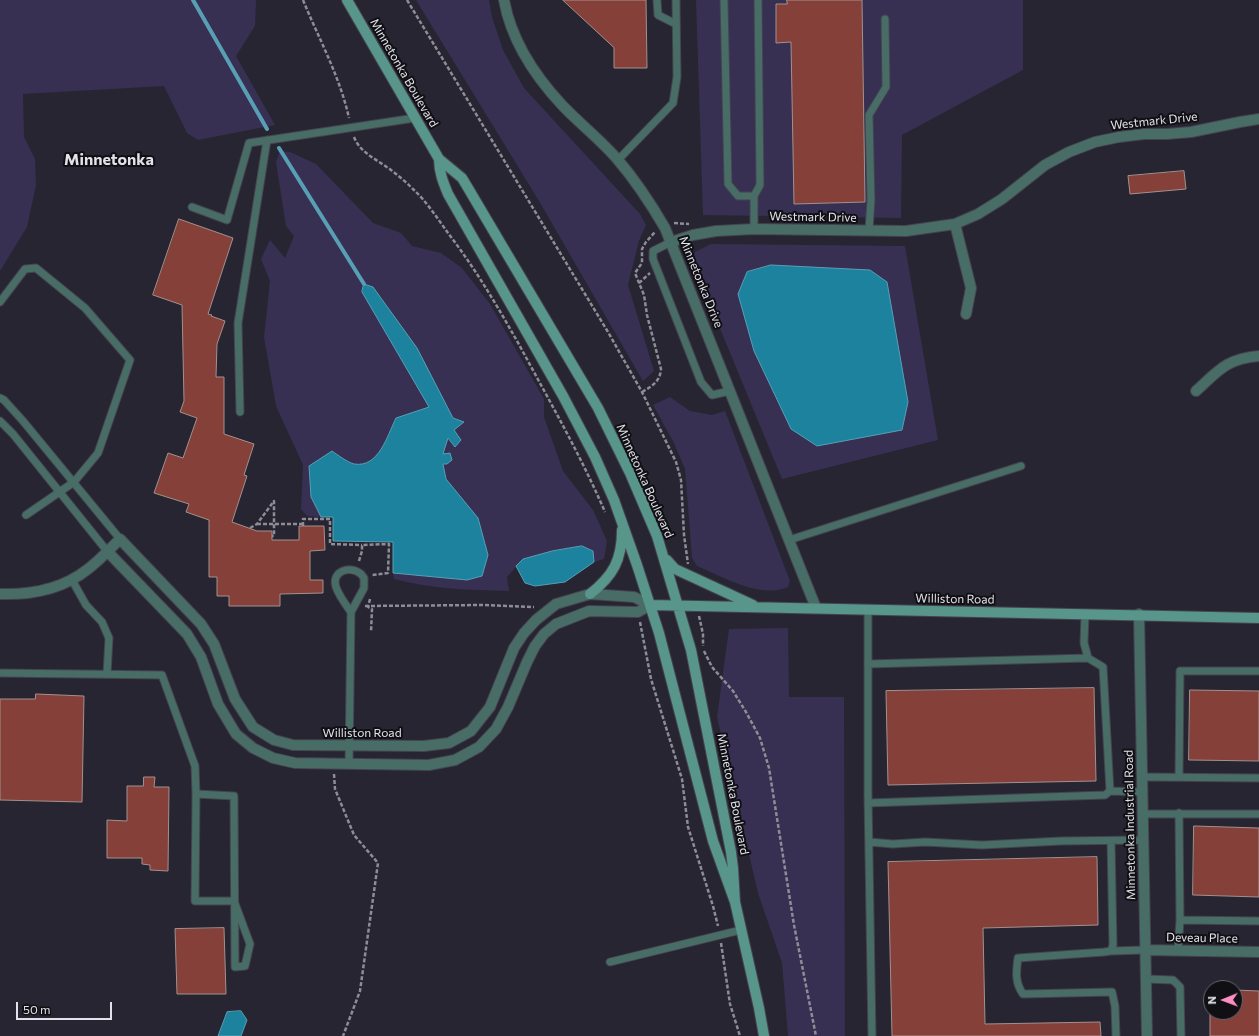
<!DOCTYPE html>
<html>
<head>
<meta charset="utf-8">
<style>
  body { margin:0 }
  #map { position:relative; width:1259px; height:1036px; overflow:hidden; background:#272531; font-family:Commissioner,sans-serif }
  canvas { display:block }
  .north { position:absolute; left:1203px; top:980px; width:40px; height:40px; box-sizing:border-box; background:#100f14; border:1px solid #64636a; border-radius:50%; rotate:269deg; font-size:11px; font-weight:700; line-height:16px; text-align:center; color:#e2e2ea }
  .north::after { content:''; display:block; margin:auto; width:14px; height:18px; background:#fc8fc2; clip-path:polygon(50% 0,100% 100%,50% 72%,0 100%) }
  .scale { position:absolute; left:16px; top:1002px; width:96px; height:18px; box-sizing:border-box; border:2px solid #e2e2ea; border-top:0; padding-left:5px; font-size:12px; line-height:14px; white-space:nowrap; color:#e2e2ea; -webkit-text-stroke:3px #100f14; paint-order:stroke }
</style>
</head>
<body>
<div id="map">
<canvas width="1259" height="1036"></canvas>
<div class="north">N</div>
<div class="scale">50 m</div>
</div>
<script>
const ctx = document.querySelector('canvas').getContext('2d');
ctx.lineJoin = 'round';
function fill(path, color) { ctx.fillStyle = color; ctx.fill(path, 'evenodd'); }
function strokePath(path, color, width, dash) { ctx.strokeStyle = color; ctx.lineWidth = width; ctx.lineCap = dash ? 'butt' : 'round'; ctx.setLineDash(dash || []); ctx.stroke(path); }
function write(font, color, halo, rows, align = 'center') {
  ctx.font = font + ' Commissioner,sans-serif'; ctx.lineWidth = 4; ctx.setLineDash([]); ctx.textBaseline = 'middle'; ctx.strokeStyle = halo; ctx.fillStyle = color; for (const [text, x, y, turn = 0] of rows) {
    ctx.save(); ctx.translate(x, y); ctx.rotate((+turn || 0) * Math.PI / 180); ctx.textAlign = isNaN(turn) ? turn : align; if (halo) ctx.strokeText(text, 0, 0); ctx.fillText(text, 0, 0); ctx.restore();
  }
}
const green = new Path2D(`
  M0,0H256L255,26L236,56L275,125L198,140L187,133L164,86L23,94L24,137L35,159L36,185L27,227L0,271Z
  M416,0H489L492,17L503,50L524,88L640,214L646,225L639,241L628,285L654,371L643,381L539,201Z
  M696,0H1023V70L902,135L901,218L703,215Z
  M280,151L290,152L316,164L373,223L401,233L412,246L441,253L462,268L490,304L544,399V417L563,471L593,510L607,541L604,559L594,562L593,551L582,546L552,551L523,559L507,577L509,591C471,590 431,589 394,579L393,573L467,580L478,518L446,479L443,463L442,454L448,438L454,430L463,422L429,407L396,418C387,436 379,468 354,464C347,462 338,455 332,452L311,497L321,517L307,516L301,509L303,465L276,406L264,337L270,281L261,259L270,240L285,258L294,236L286,226L276,162Z
  M711,244L905,246L938,440L782,479L693,263L695,252Z
  M670,397L690,411L712,415L725,411L790,581L788,587C760,599 723,577 697,566L692,558L685,469L674,443L653,405Z
  M788,628L789,697H844L845,1036H788L782,963L758,893L717,717L729,629Z`);
const water = new Path2D(`
  M771,265L870,270L887,282L908,402L902,430L817,446L791,429L754,351L738,294L747,272Z
  M364,284L373,287L417,348L453,418L464,422L454,430L461,440L455,447L448,438L443,454L450,453L452,460L447,464H443L446,479L478,518L488,555L482,576L467,580L393,573V542L333,541V517H321L311,497L309,466L332,451C338,455 347,462 354,464C379,468 387,436 396,418L429,407L362,292Z
  M582,546L593,551L594,562L565,582L535,586L525,583L516,566L523,559L552,551Z
  M241,1011L247,1020L241,1036H218L227,1012Z`);
const stream = new Path2D(`
  M193,0L267,129
  M279,148L364,284`);
const building = new Path2D(`
  M563,0H646L647,68H614V48Z
  M787,0H862L865,202L794,204L791,42L776,43V4H787Z
  M1184,171L1186,189L1130,194L1128,176Z
  M179,219L233,238L208,314L212,315L211,316L225,321L217,344L216,377H224V434L254,444L244,475L247,476L232,522L257,531H272V540H299V526H324L325,550L310,551V580H323V593L280,594V606H229V596H217V577H209V520L186,512L189,504L154,493L168,453L183,458L197,418L180,412L184,401L182,305L153,295Z
  M1094,688L1096,781L888,785L886,691Z
  M1190,690L1259,691V761L1189,760Z
  M36,694L84,696L82,802L0,800V699H35Z
  M144,777H155L154,787H169L168,871L150,870V865L142,864V858H107V820L127,821V786H143Z
  M1194,826L1259,828V897L1193,895Z
  M1097,857L1098,925L983,928L985,1024L1100,1022L1101,1036H892L888,862Z
  M224,928L226,994H177L175,929Z
  M1235,990L1259,991V1036H1210V1012H1235Z`);
const path = new Path2D(`
  M303,0C319,39 340,77 349,118
  M407,0L608,332L642,392L676,462L681,480L684,535L688,564
  M354,137C360,153 378,160 391,170C399,176 407,183 414,190C426,201 438,219 448,233C484,280 513,333 541,385C564,427 586,468 605,512
  M674,223L689,224
  M639,283L650,273
  M642,392C652,386 660,382 661,369L647,315L644,295L635,273L642,263V249L646,242L655,232
  M257,524H303
  M303,526V519H330V544L362,545
  M250,528L257,524L274,501V536H272
  M359,561L362,551V545L389,544L388,573L372,575
  M370,599L368,607L372,609L371,632
  M365,606L482,605L534,607
  M699,616L703,634V646
  M640,622L651,679L682,779L688,827L713,906L718,926
  M704,651L712,667L733,691L746,712L760,738L769,768L794,925L816,1036
  M334,774L335,789L354,835L378,863L360,991L343,1036
  M721,943L730,1004L740,1036`);
const service = new Path2D(`
  M657,0L658,15L676,24
  M724,0L728,184L738,196H754
  M618,160L673,103L677,77L676,0
  M192,207L227,220L249,143L415,118
  M754,229V196L760,185L758,0
  M869,230L871,200L869,115L886,87L885,19
  M671,242L653,251V259L701,382L712,395L730,391
  M0,302L25,269L36,268L85,308L130,360L98,453L74,482L26,515
  M0,398L4,400L23,421L120,539
  M240,412L238,323L267,140
  M0,421L13,434L107,551
  M789,540L1021,466
  M72,580L86,605L102,622L109,638L107,674
  M868,610V796L872,1036
  M1085,614L1084,643L1088,658
  M868,664L1088,658L1103,667L1110,791
  M0,673L162,675L195,766L196,794L195,901H234
  M349,763L351,612L364,588V578L361,574C350,565 331,571 336,587C339,596 346,605 351,612
  M1142,777L1259,778
  M1179,777L1180,671H1259
  M196,794L234,796L235,967L245,966L250,944L234,901
  M868,803L1105,795L1110,791L1142,792
  M1179,813L1180,920
  M1142,814H1259
  M1111,841L1113,945L1111,951L1104,952L1018,958C1016,972 1015,983 1023,994L1112,992L1115,1006L1116,1036
  M869,842L893,844L925,842L982,845L1061,841L1143,840
  M1178,950L1180,920L1259,921
  M1111,951L1145,950
  M610,962L741,930
  M1146,979L1173,980L1180,987L1181,1036`);
const minor = new Path2D(`
  M955,224L971,288L966,314
  M671,242L693,235L716,231L754,229L906,231L955,224L978,214L1002,199L1045,165L1069,152L1095,142L1119,137L1144,134H1167L1191,132L1240,122L1259,119
  M1196,391C1219,370 1226,359 1259,356
  M107,551L187,634L201,657L218,704L236,734L253,748L273,758L295,763L429,765L455,760L479,747L496,729L508,707L527,662L535,646L544,634L556,624L589,611L638,612L650,605
  M0,594C32,595 63,589 88,569C100,560 110,549 120,539L201,624L214,644L235,699L253,727L274,740L293,745L424,746L449,743L471,731L490,707L514,648L524,633L536,620L556,604L590,594L634,597L650,605
  M1139,614L1147,1036
  M1145,950L1259,952`);
const tertiary = new Path2D(`
  M504,0C511,39 535,76 562,105C580,124 601,140 618,160C636,181 651,204 665,228L816,608`);
const secondary = new Path2D(`
  M347,0L439,159L462,178L468,188L598,408L630,473L657,536L691,650L731,852L733,868L735,902
  M439,159C439,172 443,182 448,194L563,396L595,457L614,500L637,565L659,633L713,841L735,902L759,1008L764,1036
  M667,560L675,569L753,605
  M590,594C613,576 622,560 622,530
  M650,605L1259,618`);
const streetNames = [
  ["Minnetonka Boulevard",404,73,60],
  ["Westmark Drive",1154,121,-6],
  ["Westmark Drive",813,217,1],
  ["Minnetonka Drive",701,282,68],
  ["Minnetonka Boulevard",645,481,66],
  ["Williston Road",955,599,1],
  ["Williston Road",362,733],
  ["Minnetonka Boulevard",733,794,79],
  ["Minnetonka Industrial Road",1130,825,-91],
  ["Deveau Place",1202,938,1]
];
const districtNames = [
  ["Minnetonka",109,160]
];
fill(green, '#373052');
fill(water, '#1d829e');
strokePath(water, '#589fb5', 1);
strokePath(stream, '#589fb5', 4);
fill(building, '#854039');
strokePath(building, '#a3918e', 1);
strokePath(service, '#45434f', 9);
strokePath(minor, '#45434f', 12);
strokePath(tertiary, '#45434f', 12);
strokePath(secondary, '#45434f', 12);
strokePath(path, '#8e8d96', 2.5, [4, 2]);
strokePath(service, '#486d66', 7);
strokePath(minor, '#486d66', 10);
strokePath(tertiary, '#486d66', 10);
strokePath(secondary, '#58958a', 10);
write('12px', '#e2e2ea', '#100f14', streetNames);
write('bold 16px', '#e2e2ea', '#100f14', districtNames);
</script>
</body>
</html>
